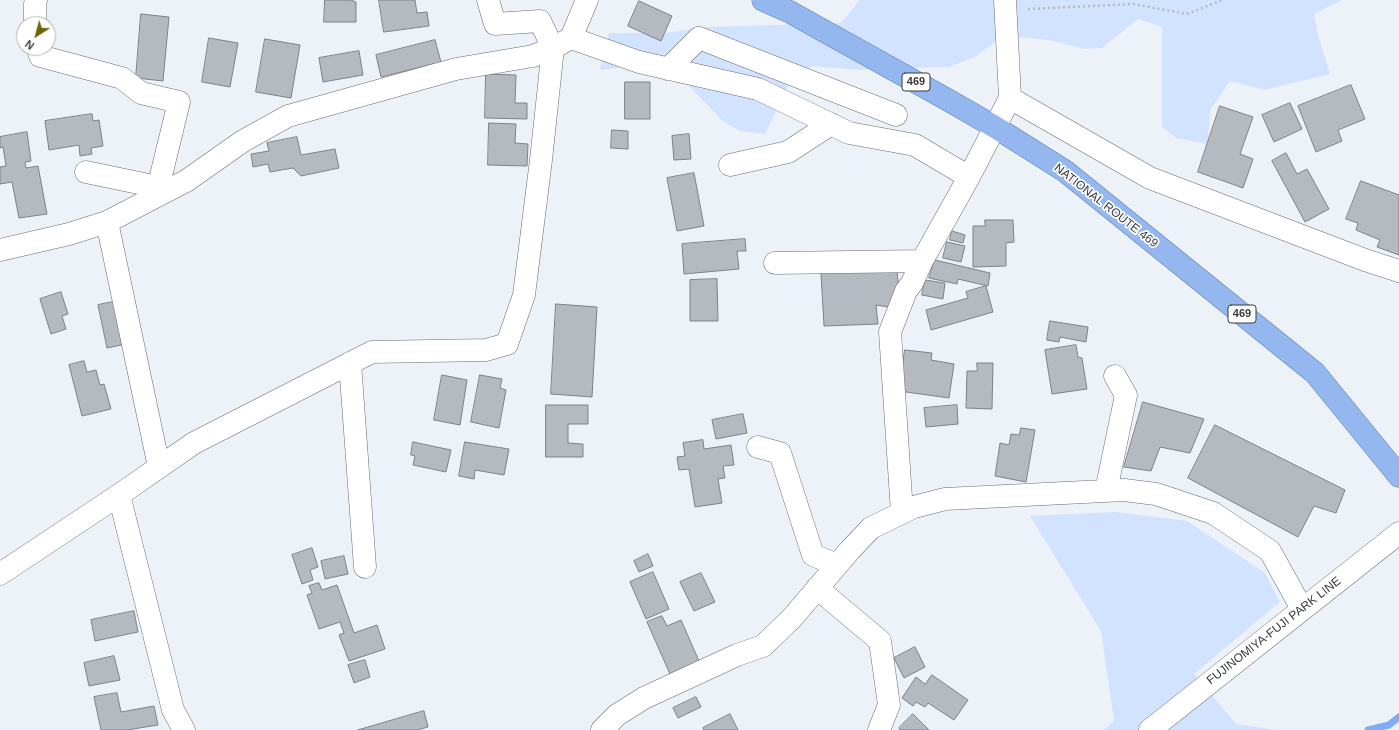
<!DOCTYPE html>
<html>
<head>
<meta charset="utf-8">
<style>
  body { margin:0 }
  #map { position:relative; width:1399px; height:730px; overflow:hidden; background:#edf2f9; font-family:Arial,sans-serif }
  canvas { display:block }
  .north { position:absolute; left:16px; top:16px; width:40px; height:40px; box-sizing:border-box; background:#fff; border:1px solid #b0b1b2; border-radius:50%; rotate:216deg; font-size:11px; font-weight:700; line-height:16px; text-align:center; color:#393b3e }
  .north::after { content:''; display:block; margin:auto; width:14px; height:18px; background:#6a6803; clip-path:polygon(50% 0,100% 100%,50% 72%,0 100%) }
</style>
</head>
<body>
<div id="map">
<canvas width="1399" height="730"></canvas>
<div class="north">N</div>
</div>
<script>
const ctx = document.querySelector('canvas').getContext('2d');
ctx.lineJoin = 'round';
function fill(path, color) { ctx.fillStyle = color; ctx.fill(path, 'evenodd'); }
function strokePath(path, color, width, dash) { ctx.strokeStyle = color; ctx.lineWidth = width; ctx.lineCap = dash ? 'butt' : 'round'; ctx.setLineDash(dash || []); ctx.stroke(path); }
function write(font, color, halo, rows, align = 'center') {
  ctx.font = font + ' Arial,sans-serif'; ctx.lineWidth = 3.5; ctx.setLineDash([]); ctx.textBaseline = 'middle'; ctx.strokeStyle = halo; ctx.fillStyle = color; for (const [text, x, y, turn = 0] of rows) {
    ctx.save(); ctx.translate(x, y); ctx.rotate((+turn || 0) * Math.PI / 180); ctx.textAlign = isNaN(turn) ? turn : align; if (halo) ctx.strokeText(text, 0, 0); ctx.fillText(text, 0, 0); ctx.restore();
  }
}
const green = new Path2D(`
  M860,0H1342L1314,14L1318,35L1330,74L1264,90L1230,81L1210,110L1208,144L1176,138L1162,127V27L1138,19L1102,48L1085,49L1049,40L1003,36L975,57L949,67L860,70L811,66L791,80L765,134L740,131L723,121L689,86L650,64L600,70L609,33H665L708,27L841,23Z
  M1115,512L1187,521L1265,573L1280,602L1194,674L1236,724L1277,730H1104L1114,721L1101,631L1030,516Z`);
const stream = new Path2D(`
  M1368,730L1389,725L1399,717`);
const building = new Path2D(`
  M325,0H351L356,2V22H324Z
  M379,0H415L417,13L427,12L429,26L384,32Z
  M639,1L672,16L661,41L628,26Z
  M141,14L169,17L163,81L136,78Z
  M209,38L238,43L230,87L202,82Z
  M265,39L300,45L291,98L256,92Z
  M435,40L441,62L381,77L376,55Z
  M359,51L363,75L323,82L319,58Z
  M486,74L516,75L515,103H527V119L485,118Z
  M625,82H650V119H625Z
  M1351,85L1365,119L1338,130L1342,141L1316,152L1298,106Z
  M1290,103L1302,129L1274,142L1262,115Z
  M1220,106L1253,117L1240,154L1253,159L1243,188L1198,172Z
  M92,114L93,121L99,120L103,146L91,148L92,154L80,156L79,145L49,150L45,121Z
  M489,123L516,124L515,143L528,144L527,166L488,165Z
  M612,130L628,131V149L611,148Z
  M27,132L31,161L25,162L26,168L38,166L47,214L19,218L12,182L0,184V167L6,166L3,147L0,148V137Z
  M689,134L691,159L674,160L672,136Z
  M297,137L301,155L335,149L339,168L301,176L293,168L270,172L268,164L253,167L251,154L269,151L267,143Z
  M1286,153L1297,174L1307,169L1329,209L1305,222L1272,161Z
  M694,173L704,226L677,231L667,178Z
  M1361,181L1399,195V255L1377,247L1380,240L1356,230L1358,223L1346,219Z
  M985,220H1013L1014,242L1006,243V266L973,267V226H985Z
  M952,231L965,235L963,243L950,240Z
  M745,239L746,251H737L739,269L684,274L682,244Z
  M947,242L965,246L961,262L943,258Z
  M935,260L990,273L988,286L958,279L957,284L929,278Z
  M897,271L899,290L888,307L876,305L878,324L824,326L821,274Z
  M717,279L718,321H690V280Z
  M925,280L945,283L943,299L922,295Z
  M986,286L993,312L931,330L926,310L968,298L966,292Z
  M61,292L68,314L62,316L66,329L51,334L40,299Z
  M118,301L126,344L107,348L98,305Z
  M556,304L597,307L592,397L551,394Z
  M1050,321L1088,327L1086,342L1060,337L1059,342L1047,340Z
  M1076,345L1078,357L1082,358L1087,389L1052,394L1045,350Z
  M905,350L932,353L931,360L954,364L949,398L899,391Z
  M84,361L87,372L96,370L100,385L104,384L111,409L82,416L69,365Z
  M977,363H993L992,409L966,408L967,371H977Z
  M442,375L467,380L460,425L434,420Z
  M480,375L502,379L500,388L506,390L499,428L471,422Z
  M1143,402L1204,419L1190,453L1160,447L1151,471L1124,467Z
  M546,405H588V424H568V443L583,444V457H546Z
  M957,405L958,424L926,427L924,408Z
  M743,414L747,433L716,439L712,420Z
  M1215,425L1345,490L1336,513L1314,506L1298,537L1188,478Z
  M1021,428L1035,430L1026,482L995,476L1000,443L1009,445L1011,434L1019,435Z
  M703,440L704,449L731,445L734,465L723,466L725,478L718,479L722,503L695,507L689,469L679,470L677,457L685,456L683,443Z
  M413,442L451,450L446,472L413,465L415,456L411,455Z
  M465,442L509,449L504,475L475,470L474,479L459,476Z
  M312,548L318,567L310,570L313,580L302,584L292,555Z
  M648,554L653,566L639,572L634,561Z
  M344,556L348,574L325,579L321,561Z
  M653,572L669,609L646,619L630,582Z
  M701,573L715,602L694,611L680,582Z
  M319,583L322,590L337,585L354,633L377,625L385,649L349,661L339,635L344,633L340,622L319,629L307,595L312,593L309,586Z
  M134,611L138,632L95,641L91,620Z
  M662,616L667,626L681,620L699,661L670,674L647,622Z
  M915,647L925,667L904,678L894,658Z
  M114,656L120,680L89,686L84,663Z
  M365,660L370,677L354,683L348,665Z
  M932,675L968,700L954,720L928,703L925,707L916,702L913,706L902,698L916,677L925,684Z
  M117,693L121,712L154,706L158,725L127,730H101L94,697Z
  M696,697L701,707L678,718L673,708Z
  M424,711L428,727L417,730H358Z
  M730,714L738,730H704L703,728Z
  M913,714L929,730H900L899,728Z`);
const path = new Path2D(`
  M1028,9L1133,4L1187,14L1222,0`);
const minor = new Path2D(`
  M35,24V4L36,0
  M571,38L587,0
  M38,48L40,56L122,78L141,93L179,102L156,196
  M668,69L699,38L896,115
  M1010,98L1150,178L1365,260L1399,271
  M730,165L788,152L831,124
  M86,172L158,187
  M107,222L159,467
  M0,250L69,234L107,222L186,181L243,141L288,116L456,69L533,56L553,48L571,38L639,62L758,89L849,133L915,145L969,177
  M775,263L922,261
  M350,363L365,567
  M758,447L780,453L813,555L837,565
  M1106,491L1126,395L1115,376
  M119,495L173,710L184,730
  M902,513L890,332L906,291L912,283L922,261L969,177L1010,98L1005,0
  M0,574L119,495L194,443L372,352L486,350L507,344L524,295L541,160L553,48L540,21L495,24L488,0
  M817,588L880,641L889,705L879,730
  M602,730L617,715L644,698L737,655L763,646L792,618L850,550L871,528L914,507L945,499L1124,490L1156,494L1213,513L1270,551L1302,609`);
const secondary = new Path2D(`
  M1150,730L1399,533`);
const trunk = new Path2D(`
  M763,0L790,12L948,100L995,127L1065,171L1315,373L1399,476`);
const shields = [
  [916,82,28],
  [1242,314,28]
];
const shieldNames = [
  ["469",916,82],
  ["469",1242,314]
];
const streetNames = [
  ["NATIONAL ROUTE 469",1106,206,38],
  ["FUJINOMIYA-FUJI PARK LINE",1274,631,-38]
];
fill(green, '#d1e3ff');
strokePath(stream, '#7eadf4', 7);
fill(building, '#b5bac1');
strokePath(building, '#7d8188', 1);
strokePath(minor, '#686c73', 23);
strokePath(secondary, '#686c73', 23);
strokePath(trunk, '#6280ad', 23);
strokePath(path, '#b7bbc1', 2.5, [2, 3]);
strokePath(minor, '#fff', 22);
strokePath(secondary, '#fff', 22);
strokePath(trunk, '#93b7ee', 22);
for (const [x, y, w] of shields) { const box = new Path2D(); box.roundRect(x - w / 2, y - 9, w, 18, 3); ctx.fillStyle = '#fff'; ctx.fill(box); strokePath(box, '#393b3e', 1); }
write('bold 11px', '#393b3e', null, shieldNames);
write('12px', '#393b3e', '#fff', streetNames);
</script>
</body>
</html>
